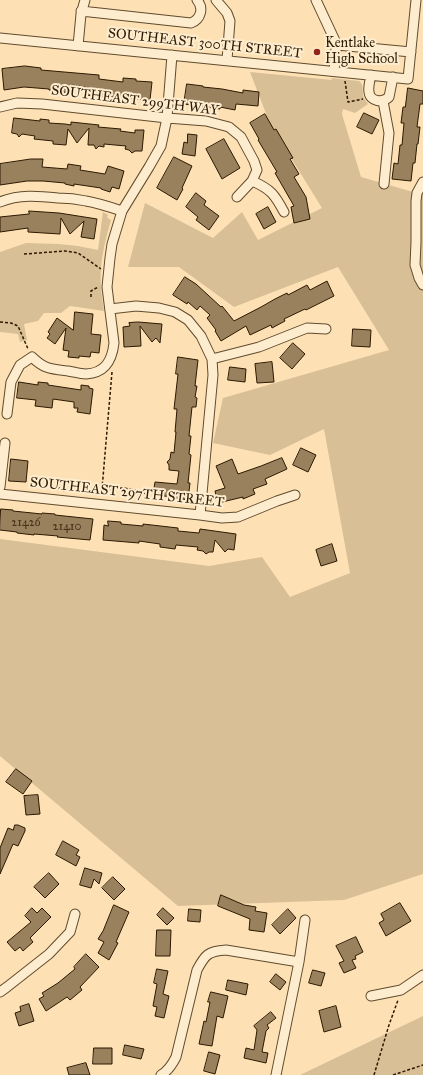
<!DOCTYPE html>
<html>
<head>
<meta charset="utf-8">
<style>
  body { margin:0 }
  canvas { display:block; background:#fde1b5 }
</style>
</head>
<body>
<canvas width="423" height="1075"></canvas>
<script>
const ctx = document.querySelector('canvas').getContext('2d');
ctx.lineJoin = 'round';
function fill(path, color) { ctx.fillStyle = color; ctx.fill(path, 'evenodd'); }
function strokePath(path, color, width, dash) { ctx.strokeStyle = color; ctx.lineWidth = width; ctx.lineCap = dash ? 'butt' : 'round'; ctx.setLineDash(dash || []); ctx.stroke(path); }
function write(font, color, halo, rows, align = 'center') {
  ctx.font = font + ' "IM FELL Great Primer",serif'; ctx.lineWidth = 4; ctx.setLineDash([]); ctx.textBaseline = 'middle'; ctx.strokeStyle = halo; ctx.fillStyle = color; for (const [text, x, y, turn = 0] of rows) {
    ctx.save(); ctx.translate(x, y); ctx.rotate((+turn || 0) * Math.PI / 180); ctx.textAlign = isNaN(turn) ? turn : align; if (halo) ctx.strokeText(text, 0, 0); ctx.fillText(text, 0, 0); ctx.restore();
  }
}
const green = new Path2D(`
  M250,72L332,80L331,78L359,81C364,85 362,88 363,94C363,98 366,101 368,104L355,113L343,109L342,114L361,177L420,194L423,181V874L344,900L178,906L0,756V539L209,566L262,557L290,597L350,573L324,429L270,455L213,443L223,398L389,350L338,267L234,307L179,267H128L145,203L213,238L242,212L258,240L322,208L270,124Z
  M103,212L108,215L107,217L109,219L111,220C105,241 99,264 101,286C101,294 103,303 104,311L70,306L61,313H44L38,321L24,324L27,340L20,342L18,334L0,332V252L26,243L59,244L78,246L98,250Z
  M423,1016V1075H300Z`);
const building = new Path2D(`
  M25,66L41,68V70L99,75V79L123,82V78L136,79V81L152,82L150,100L84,95L85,87L71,85L70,93L49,90V89L24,87L4,90L2,69Z
  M187,84L203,86V87L222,89L243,93V90L259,92L258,106L236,104L235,110L220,107V109L184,104Z
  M408,88L423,91V104H420L417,127H420L418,144H417L415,163H413L411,181L392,179L394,163L398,164L400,145H402L404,123H401L403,107H405Z
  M364,113L379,120L372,134L357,127Z
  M265,114L274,130L276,129L283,141L293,158L290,159L299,174L294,177L306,197L310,219L294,223L291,207L294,206L275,173L277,172L258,140L259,139L250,123Z
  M14,118L40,121V119L49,120V123L65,124L71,125V122L99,125L98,127L121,129L120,131L135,133V130H144L142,151H135L132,153L129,150L125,149L126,146L104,144V147L99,146L96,149L94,145H88L89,128L77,143L68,129L66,145L53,144V141L34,139L35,136L22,134L19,137L17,134L12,133Z
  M188,134L197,135L195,156L182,154L184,142L187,143Z
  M224,139L240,168L222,179L206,149Z
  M174,157L192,166L182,188L183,189L177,200L157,188Z
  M31,159H43L42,167L67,169L68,164L81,166L80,170L105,174L108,166L124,171L119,189L112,187L110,192L101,189V188L74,184V186L65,184V183L43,181H27L0,185V164Z
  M196,193L206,201L204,205L219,216L209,230L196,220L198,217L186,207Z
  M268,207L276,222L264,229L256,214Z
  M29,211L59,213L97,219L94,239L81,237L84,221L70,234L61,218L60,234L28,232V228L0,232V217L29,214Z
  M185,277L196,284L221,307L222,306L234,321L261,307L275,299L287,293L288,295L307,285L310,290L327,281L334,296L306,310L305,309L284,319L285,321L272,328L271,325L250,335L246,326L221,341L215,331L216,330L207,318L210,315L200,306L197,310L188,302L187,304L173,295Z
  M75,312L93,314L91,334L101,335L99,353L91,352L90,357L79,356V358L68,357L69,351L63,350L66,328L55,344L47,338L50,334L48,332L57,318L73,330Z
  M138,322L162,324L160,343L156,338L152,342L140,326L141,346L124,347L123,327L130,326L129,323Z
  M353,329L371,330L370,347L352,346Z
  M293,343L305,354L292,369L280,358Z
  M178,357L198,360L195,386H197L195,397L197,398L196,407H192L189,436H191L189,454L191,455L188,483H190L188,500L153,494L155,482L177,484L179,471L169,470V465L167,462L170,459L171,452L174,453L176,432H175L177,409H174L178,374H176Z
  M272,362L274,382L257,383L255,364Z
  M230,367L246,369L245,382L228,380Z
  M19,382L38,385V382L48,383V385L81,390V385L89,386V388L93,389L90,414L77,412L78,408H74V402L53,399L52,408L35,406L36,400L17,398Z
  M301,448L316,455L308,472L293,465Z
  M282,458L287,469L265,479L267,484L253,489L255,494L243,499V497L218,503L215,491L225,488L216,466L232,459L238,474L261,466Z
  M11,459L28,461L26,482L9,481Z
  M1,509L13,510V511L42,514V513L55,514V515L93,519L90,540L57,537L58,536L34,534V535L17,533V532L0,530Z
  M108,521L121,522V524L143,526V524L178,528V531L199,533L200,529L236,534L234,550L228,549L225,552L215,540L213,552H209L206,554L203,551L197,550L198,547L176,545L175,549L160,547V544L139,541V543L103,540L104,525L108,526Z
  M332,544L337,561L321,566L316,550Z
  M16,769L32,781L23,794L6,782Z
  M38,795L40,814L26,815L24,796Z
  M15,825H18L25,828V831L18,846L13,844L0,874V848L8,828L13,830Z
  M63,841L79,850L76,855L80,857L76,866L56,855Z
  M85,868L102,873L99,884L94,879L91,888L80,885Z
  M49,873L59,884L45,898L34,887Z
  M113,877L125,889L114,900L102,888Z
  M221,895L244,905L256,907L255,911L267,913L264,932L249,930L250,919L218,906Z
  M400,903L411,921L386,936L379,923L384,920L381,914Z
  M114,905L129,912L116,942L118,943L109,960L98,953L104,942L98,939L103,931Z
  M32,908L37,913L42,908L51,917L30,938L33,942L23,951L20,947L15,951L7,942L31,922L25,916Z
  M163,908L174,918L167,925L157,915Z
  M189,909L201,910L200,922L188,921Z
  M288,909L296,918L280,934L272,925Z
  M157,930H171L170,956H156Z
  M356,937L363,952L355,956L356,959L352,960L356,968L344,973L339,963L344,961L336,946Z
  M86,954L99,967L80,987L82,990L70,1000L67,997L46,1011L39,999L44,996L42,993L58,983L75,969L74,967Z
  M157,969L168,971L163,994L169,996L164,1018L155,1016L157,1007L153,1006L157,984L154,983Z
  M313,970L325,973L321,986L309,983Z
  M276,974L286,982L280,990L270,982Z
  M228,980L248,984L246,995L226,990Z
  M211,992L228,996L223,1018L217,1016L212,1046L199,1044L204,1021L206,1022L210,1002H208Z
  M29,1004L34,1021L19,1026L15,1013L21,1011L20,1007Z
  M336,1006L341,1027L324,1032L319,1011Z
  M271,1012L276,1018L267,1025L269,1028L266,1031L262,1052L268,1053L266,1063L244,1058L246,1048L254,1050L257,1030L254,1026Z
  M125,1045L144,1049L141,1059L123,1055Z
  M94,1048H112V1064H93Z
  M209,1052L220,1055L215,1074L204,1071Z
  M86,1063L90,1075H69L67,1068Z`);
const path = new Path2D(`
  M345,81L348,102L363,99
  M24,254L65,251L78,253L101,269
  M91,297V291L98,287
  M0,322L11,323L18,326L28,349
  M112,372L102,489L124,488L145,492L144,501
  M48,486L60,488L64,491L63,493
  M374,1075L389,1025L398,1000
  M393,1075L423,1065`);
const minor = new Path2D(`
  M216,0L227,13L230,21L227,60
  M316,0L337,45L411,52
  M81,11L191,23C201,19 204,8 197,0
  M0,38L408,79L416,0
  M78,46L81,14L85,0
  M334,71L336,48L337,45
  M371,75C370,80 368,87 369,92C370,102 383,103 389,97L393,77
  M383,101L389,133L384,184
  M0,107L17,103L42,104L167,118L206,121L229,127L241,137L254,161L257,170L252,181L237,197
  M252,181C271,189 275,195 284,212
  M423,182L417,193L416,201V242L415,265L419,278L423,285
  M0,202C19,194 39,196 58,198C68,198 77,199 86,201C98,203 110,207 122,211
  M110,309L136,306L159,308L175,312L188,320L201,336L212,359L213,375L200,515
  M212,359L259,347L307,328L326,329
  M7,414L11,382L20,365L32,357C44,369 51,369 68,371C74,372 80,374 86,374C105,373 112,361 114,343L107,287L110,258L112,244L122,211L149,167L161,146L167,118L172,55
  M0,487L5,443
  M0,494L200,515L222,518L238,517L277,501L295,495
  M0,992L7,987L49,954L70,932L75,914
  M371,996L401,990L423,975
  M161,1075C168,1071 172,1065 176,1057L197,970C205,955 208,951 226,950L299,962
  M276,1075L299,962L305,920`);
const markers = [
  [317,52,4,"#8f2418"]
];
const numberNames = [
  ["21426",26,523],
  ["21410",67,527]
];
const streetNames = [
  ["SOUTHEAST 300TH STREET",205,44,6],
  ["SOUTHEAST 299TH WAY",135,101,7],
  ["SOUTHEAST 297TH STREET",127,493,6]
];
const poiNames = [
  ["Kentlake",325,44],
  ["High School",325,60]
];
fill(green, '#d9bf96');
fill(building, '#99815e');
strokePath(building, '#2c1900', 1);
strokePath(minor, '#604b2d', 11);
strokePath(path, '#2c1900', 1.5, [3, 2]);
strokePath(minor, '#feeccf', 9);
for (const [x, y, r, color] of markers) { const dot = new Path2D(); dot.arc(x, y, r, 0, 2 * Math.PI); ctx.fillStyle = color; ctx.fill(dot); strokePath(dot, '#feeccf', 1.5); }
write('12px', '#473318', null, numberNames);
write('14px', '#2c1900', '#feeccf', streetNames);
write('14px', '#2c1900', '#feeccf', poiNames, 'left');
</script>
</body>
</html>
